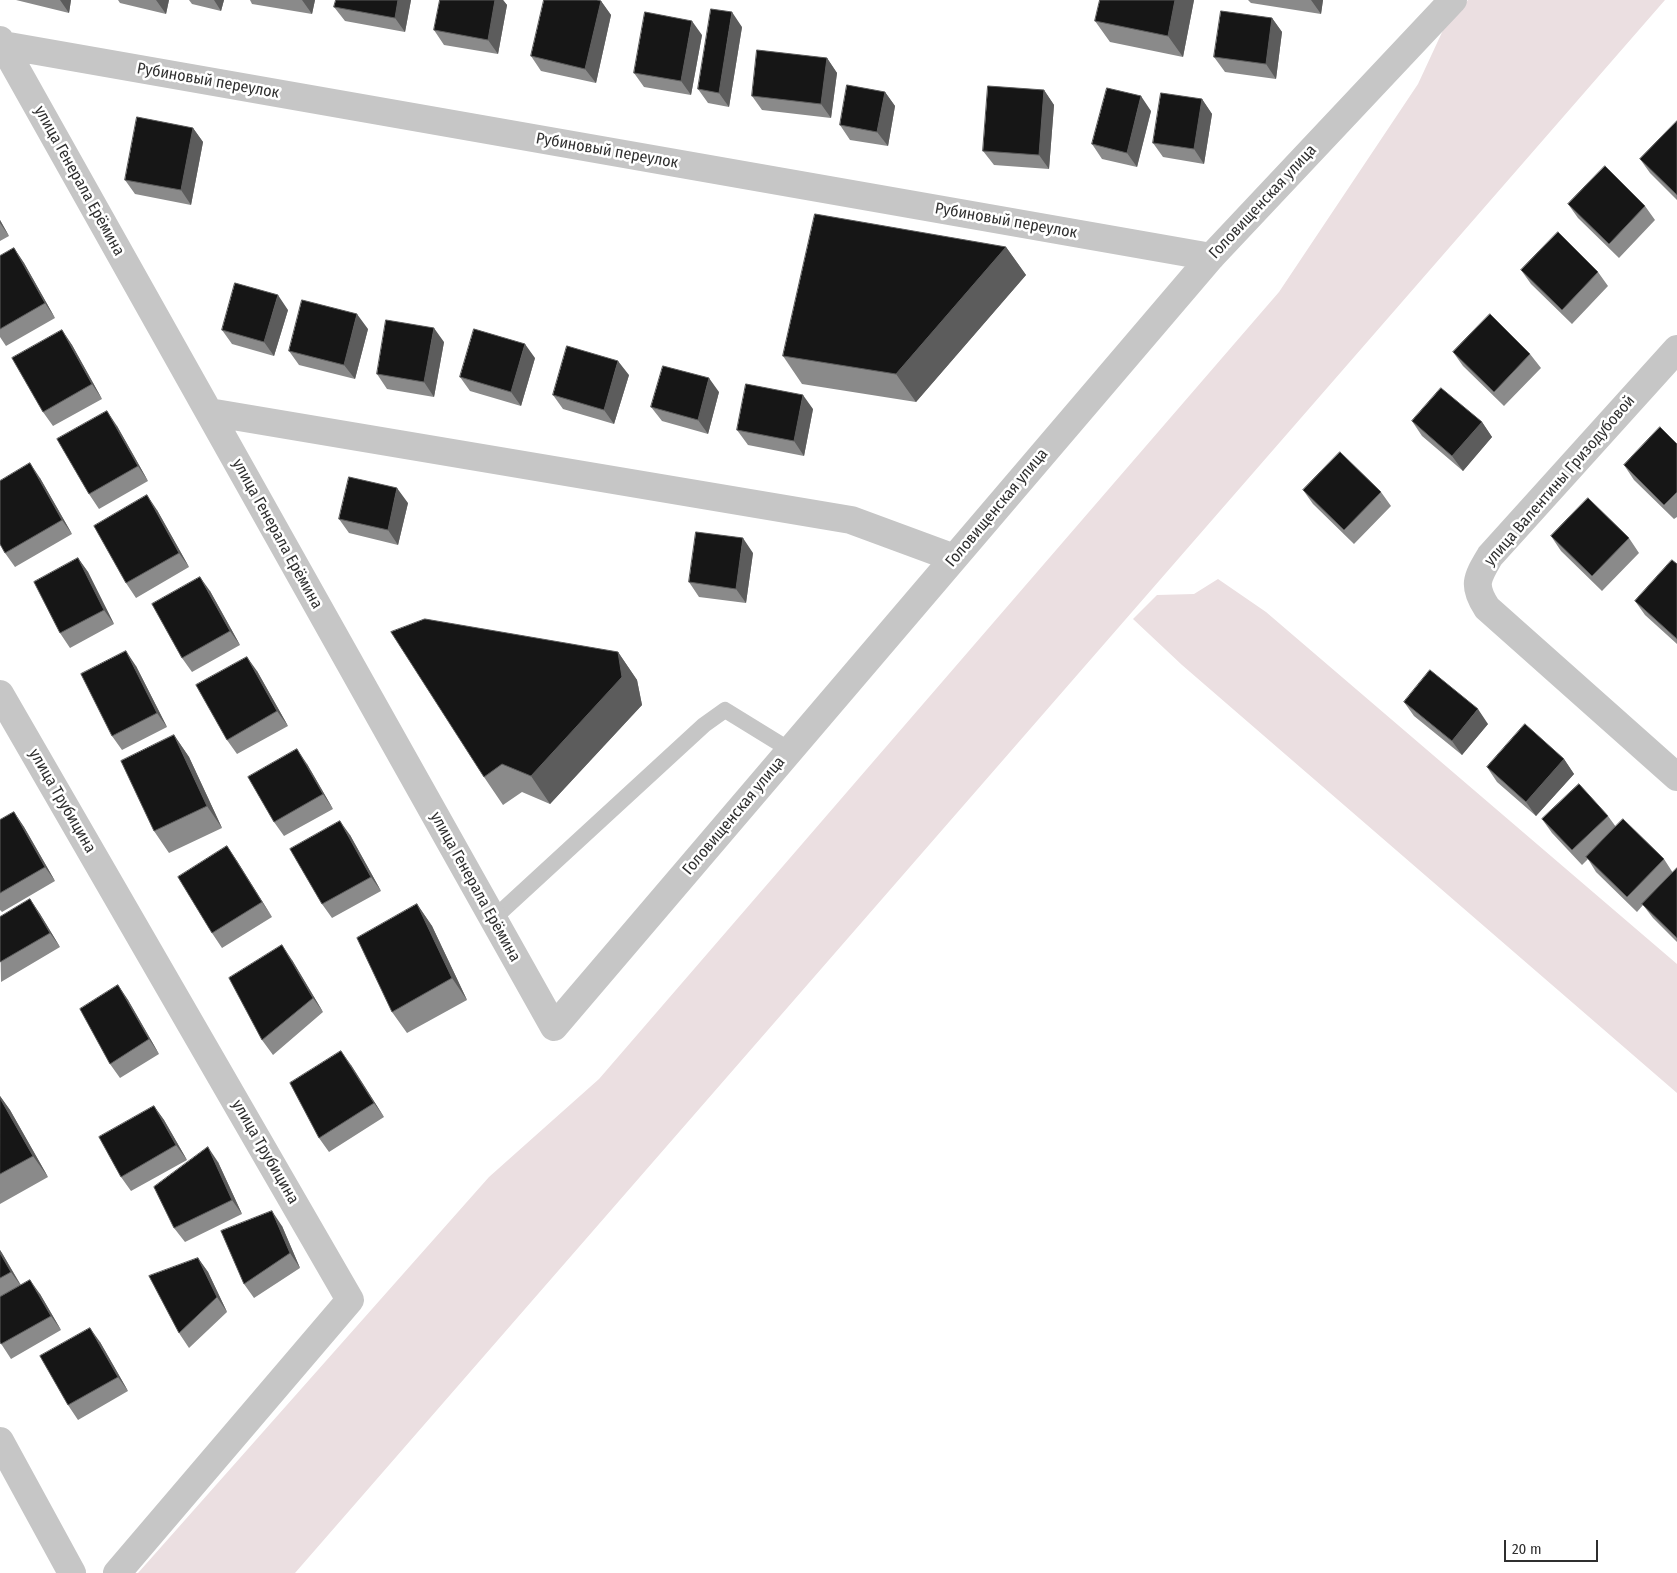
<!DOCTYPE html>
<html>
<head>
<meta charset="utf-8">
<style>
  body { margin:0 }
  #map { position:relative; width:1677px; height:1573px; overflow:hidden; background:#fff; font-family:"Fira Sans Condensed",sans-serif }
  canvas { display:block }
  .scale { position:absolute; left:1504px; top:1540px; width:94px; height:22px; box-sizing:border-box; border:2px solid #2f2f2f; border-top:0; padding-left:6px; font-size:15px; line-height:18px; white-space:nowrap; color:#2f2f2f; -webkit-text-stroke:4px #fff; paint-order:stroke }
</style>
</head>
<body>
<div id="map">
<canvas width="1677" height="1573"></canvas>
<div class="scale">20 m</div>
</div>
<script>
const ctx = document.querySelector('canvas').getContext('2d');
ctx.lineJoin = 'round';
function fill(path, color) { ctx.fillStyle = color; ctx.fill(path, 'evenodd'); }
function strokePath(path, color, width, dash) { ctx.strokeStyle = color; ctx.lineWidth = width; ctx.lineCap = dash ? 'butt' : 'round'; ctx.setLineDash(dash || []); ctx.stroke(path); }
function write(font, color, halo, rows, align = 'center') {
  ctx.font = font + ' "Fira Sans Condensed",sans-serif'; ctx.lineWidth = 5; ctx.setLineDash([]); ctx.textBaseline = 'middle'; ctx.strokeStyle = halo; ctx.fillStyle = color; for (const [text, x, y, turn = 0] of rows) {
    ctx.save(); ctx.translate(x, y); ctx.rotate((+turn || 0) * Math.PI / 180); ctx.textAlign = isNaN(turn) ? turn : align; if (halo) ctx.strokeText(text, 0, 0); ctx.fillText(text, 0, 0); ctx.restore();
  }
}
const green = new Path2D(`
  M1468,0H1665L295,1573H138L489,1177L599,1079L1279,292L1418,84L1444,28Z
  M1218,579L1266,612L1677,964V1093L1182,665L1133,619L1157,595L1194,594Z`);
const service = new Path2D(`
  M493,919L704,725L725,710L790,750`);
const minor = new Path2D(`
  M0,40L554,1027L1211,257L1453,0
  M3,45L1211,257
  M1677,349L1490,556C1477,578 1472,585 1487,608L1677,777
  M209,412L851,520L954,558
  M0,694L350,1300L117,1573
  M0,1441L72,1573`);
const wall = new Path2D(`
  M16,0H71L69,13Z
  M118,0H169L166,14L120,3Z
  M189,0H224L221,11L192,4Z
  M250,0H315L312,14L252,4Z
  M336,0H411L405,32L345,21L334,7Z
  M440,0H503L507,5L498,54L444,45L434,30Z
  M1100,0H1194L1183,57L1110,42L1095,21Z
  M1248,0H1323L1321,14L1251,3Z
  M601,1L611,15L596,83L541,71L531,56Z
  M1272,18L1282,32L1276,79L1225,72L1214,57Z
  M742,27L729,107L708,103L698,89Z
  M702,35L691,95L644,87L634,73Z
  M827,58L837,73L831,118L762,110L752,96Z
  M1044,90L1054,105L1049,169L994,165L983,151Z
  M885,92L895,106L888,146L850,140L840,125Z
  M1202,99L1212,114L1204,164L1163,157L1153,143Z
  M1151,111L1137,167L1102,159L1092,144Z
  M1677,122V200L1650,173L1640,159Z
  M193,128L203,142L191,205L135,194L125,180Z
  M1568,204L1645,206L1655,220L1619,258L1578,218Z
  M0,220L9,236L0,241Z
  M1006,247L1026,275L916,402L802,384L783,356Z
  M14,248L24,263L55,318L6,346L0,337V256Z
  M1521,270L1598,272L1608,286L1572,324L1531,284Z
  M288,310L274,356L232,344L222,330Z
  M368,329L355,379L299,365L289,351Z
  M62,330L72,345L102,399L53,426L43,412Z
  M444,342L434,397L387,389L377,374Z
  M1453,352L1530,354L1541,368L1504,406L1463,366Z
  M535,358L521,406L470,391L460,377Z
  M629,375L614,424L563,409L553,395Z
  M719,392L708,434L662,421L651,407Z
  M813,409L804,456L748,445L737,430Z
  M1412,421L1482,422L1492,437L1463,471L1422,436Z
  M117,426L148,481L99,509L89,494Z
  M1677,444V517L1674,519L1634,480L1624,465Z
  M40,478L72,534L15,567L5,553Z
  M1303,490L1381,492L1391,506L1354,544L1313,504Z
  M408,503L398,545L349,533L339,519Z
  M157,510L189,567L136,598L126,583Z
  M1551,536L1629,538L1639,553L1602,591L1561,551Z
  M753,553L746,603L699,597L689,582Z
  M78,558L88,572L114,624L70,648L60,633Z
  M1677,564V644L1645,615L1635,601Z
  M210,591L240,645L192,672L182,658Z
  M618,652L637,680L642,705L550,804L522,792L503,805L484,777Z
  M136,666L167,727L122,750L112,736Z
  M257,671L288,726L237,754L227,740Z
  M1404,702L1488,724L1462,755L1414,716Z
  M174,735L189,757L222,828L169,853L154,831Z
  M1564,759L1574,774L1536,816L1497,782L1487,767Z
  M307,764L333,809L284,836L274,822Z
  M14,812L24,827L55,881L2,912L0,910V820Z
  M1608,816L1616,827L1664,859L1673,873L1677,868V942L1653,918L1643,905L1637,912L1596,872L1588,859L1582,865L1552,833L1542,819Z
  M350,835L381,891L332,918L322,904Z
  M227,846L237,861L272,917L222,948L212,933Z
  M30,899L40,914L60,947L1,982L0,917Z
  M417,904L432,926L467,1000L407,1033L392,1012Z
  M292,960L323,1012L273,1055L262,1040Z
  M118,985L128,1000L159,1054L120,1078L110,1064Z
  M351,1065L384,1117L329,1152L319,1138Z
  M0,1096L10,1110L48,1177L0,1204Z
  M154,1106L164,1120L187,1160L131,1191L121,1177Z
  M218,1162L242,1214L185,1242L174,1228Z
  M282,1226L300,1268L254,1298L244,1284Z
  M0,1250L21,1285L40,1294L61,1330L11,1359L0,1342Z
  M198,1258L208,1272L227,1312L189,1348L179,1333Z
  M100,1342L128,1391L78,1420L68,1405Z`);
const shadedWall = new Path2D(`
  M60,0H71L69,13Z
  M156,0H169L166,14Z
  M214,0H224L221,11Z
  M302,0H315L312,14Z
  M398,0H411L405,32L395,18Z
  M495,0H503L507,5L498,54L488,40Z
  M1175,0H1194L1183,57L1168,36Z
  M1311,0H1323L1321,14Z
  M601,1L611,15L596,83L585,69Z
  M732,12L742,27L729,107L719,93Z
  M1272,18L1282,32L1276,79L1266,64Z
  M692,21L702,35L691,95L681,81Z
  M827,58L837,73L831,118L821,104Z
  M1044,90L1054,105L1049,169L1039,155Z
  M885,92L895,106L888,146L877,132Z
  M1141,96L1151,111L1137,167L1127,153Z
  M1202,99L1212,114L1204,164L1194,149Z
  M193,128L203,142L191,205L181,190Z
  M0,220L9,236L0,223Z
  M1006,247L1026,275L916,402L896,374Z
  M14,248L24,263L55,318L45,303Z
  M278,295L288,310L274,356L264,342Z
  M357,314L368,329L355,379L344,365Z
  M434,328L444,342L434,397L424,382Z
  M62,330L72,345L102,399L92,384Z
  M525,344L535,358L521,406L511,392Z
  M618,361L629,375L614,424L604,410Z
  M709,378L719,392L708,434L698,420Z
  M803,395L813,409L804,456L794,441Z
  M107,411L117,426L148,481L138,466Z
  M1482,422L1492,437L1463,471L1452,456Z
  M30,463L40,478L72,534L62,520Z
  M397,488L408,503L398,545L388,530Z
  M147,495L157,510L189,567L179,553Z
  M743,538L753,553L746,603L736,589Z
  M78,558L88,572L114,624L104,610Z
  M200,577L210,591L240,645L230,631Z
  M126,651L136,666L167,727L157,713Z
  M618,652L637,680L642,705L550,804L531,776Z
  M247,657L257,671L288,726L277,711Z
  M1478,709L1488,724L1462,755L1452,741Z
  M174,735L189,757L222,828L207,806Z
  M297,749L307,764L333,809L323,794Z
  M1564,759L1574,774L1536,816L1526,802Z
  M14,812L24,827L55,881L45,867Z
  M340,821L350,835L381,891L371,877Z
  M227,846L237,861L272,917L262,902Z
  M30,899L40,914L60,947L50,933Z
  M417,904L432,926L467,1000L452,978Z
  M282,945L292,960L323,1012L313,998Z
  M118,985L128,1000L159,1054L149,1039Z
  M341,1051L351,1065L384,1117L374,1103Z
  M0,1096L10,1110L48,1177L33,1156L0,1098Z
  M154,1106L164,1120L187,1160L176,1145Z
  M208,1147L218,1162L242,1214L232,1200Z
  M272,1211L282,1226L300,1268L290,1253Z
  M0,1250L2,1253L21,1286L11,1272L0,1253Z
  M198,1258L208,1272L227,1312L217,1297Z
  M30,1280L40,1294L61,1330L51,1316Z
  M90,1328L100,1342L128,1391L118,1377Z`);
const building = new Path2D(`
  M336,0H398L395,18L334,7Z
  M440,0H495L488,40L434,30Z
  M544,0H597L601,1L585,69L531,56Z
  M1100,0H1175L1168,36L1095,21Z
  M711,9L732,12L719,93L698,89Z
  M1221,11L1272,18L1266,64L1214,57Z
  M645,12L692,21L681,81L634,73Z
  M757,50L827,58L821,104L752,96Z
  M847,85L885,92L877,132L840,125Z
  M988,86L1044,90L1039,155L983,151Z
  M1107,88L1141,96L1127,153L1092,144Z
  M1161,93L1202,99L1194,149L1153,143Z
  M137,117L193,128L181,190L125,180Z
  M1677,121V195L1640,159Z
  M1605,166L1645,206L1609,244L1568,204Z
  M815,214L1006,247L896,374L783,356Z
  M1558,232L1598,272L1562,310L1521,270Z
  M14,248L45,303L0,329V256Z
  M235,283L278,295L264,342L222,330Z
  M302,300L357,314L344,365L289,351Z
  M1490,314L1530,354L1494,392L1453,352Z
  M386,320L434,328L424,382L377,374Z
  M474,329L525,344L511,392L460,377Z
  M62,330L92,384L43,412L12,358Z
  M567,346L618,361L604,410L553,395Z
  M663,366L709,378L698,420L651,407Z
  M746,384L803,395L794,441L737,430Z
  M1441,388L1482,422L1452,456L1412,421Z
  M107,411L138,466L89,494L57,439Z
  M1660,427L1677,444V492L1664,505L1624,465Z
  M1340,452L1381,492L1344,530L1303,490Z
  M30,463L62,520L5,553L0,544V481Z
  M349,477L397,488L388,530L339,519Z
  M147,495L179,553L126,583L94,526Z
  M1588,498L1629,538L1592,576L1551,536Z
  M696,532L743,538L736,589L689,582Z
  M78,558L104,610L60,633L34,582Z
  M1672,560L1677,564V639L1635,601Z
  M200,577L230,631L182,658L152,604Z
  M425,619L618,652L622,677L531,776L502,764L484,777L391,632Z
  M126,651L157,713L112,736L81,674Z
  M247,657L277,711L227,740L196,685Z
  M1430,670L1478,709L1452,741L1404,702Z
  M1525,724L1564,759L1526,802L1487,767Z
  M174,735L207,806L154,831L121,761Z
  M297,749L323,794L274,822L248,777Z
  M1579,784L1608,816L1572,850L1542,819Z
  M14,812L45,867L0,893V820Z
  M1623,819L1664,859L1627,897L1586,857Z
  M340,821L371,877L322,904L290,849Z
  M227,846L262,902L212,933L178,877Z
  M1677,868V938L1642,904Z
  M30,899L50,933L0,962V917Z
  M417,904L452,978L392,1012L357,938Z
  M282,945L313,998L262,1040L229,978Z
  M118,985L149,1039L110,1064L80,1009Z
  M341,1051L374,1103L319,1138L290,1083Z
  M0,1098L33,1156L0,1174Z
  M154,1106L176,1145L121,1177L99,1137Z
  M208,1147L232,1200L174,1228L154,1187Z
  M272,1211L290,1253L244,1284L221,1231Z
  M0,1253L11,1272L0,1278Z
  M198,1258L217,1297L179,1333L149,1276Z
  M30,1280L51,1316L1,1344L0,1342V1297Z
  M90,1328L118,1377L68,1405L40,1356Z`);
const streetNames = [
  ["Рубиновый переулок",208,81,10],
  ["Рубиновый переулок",607,151,10],
  ["улица Генерала Ерёмина",79,181,61],
  ["Головищенская улица",1263,202,-47],
  ["Рубиновый переулок",1006,221,10],
  ["улица Валентины Гризодубовой",1560,481,-49],
  ["Головищенская улица",997,508,-50],
  ["улица Генерала Ерёмина",277,534,61],
  ["улица Трубицина",62,801,60],
  ["Головищенская улица",734,816,-50],
  ["улица Генерала Ерёмина",475,887,61],
  ["улица Трубицина",265,1152,60]
];
fill(green, '#ebdfe1');
strokePath(service, '#c6c6c6', 16);
strokePath(minor, '#c6c6c6', 28);
fill(wall, '#8a8a8a');
fill(shadedWall, '#5c5c5c');
fill(building, '#161616');
strokePath(building, '#5c5c5c', 1);
write('16px', '#2f2f2f', '#fff', streetNames);
</script>
</body>
</html>
